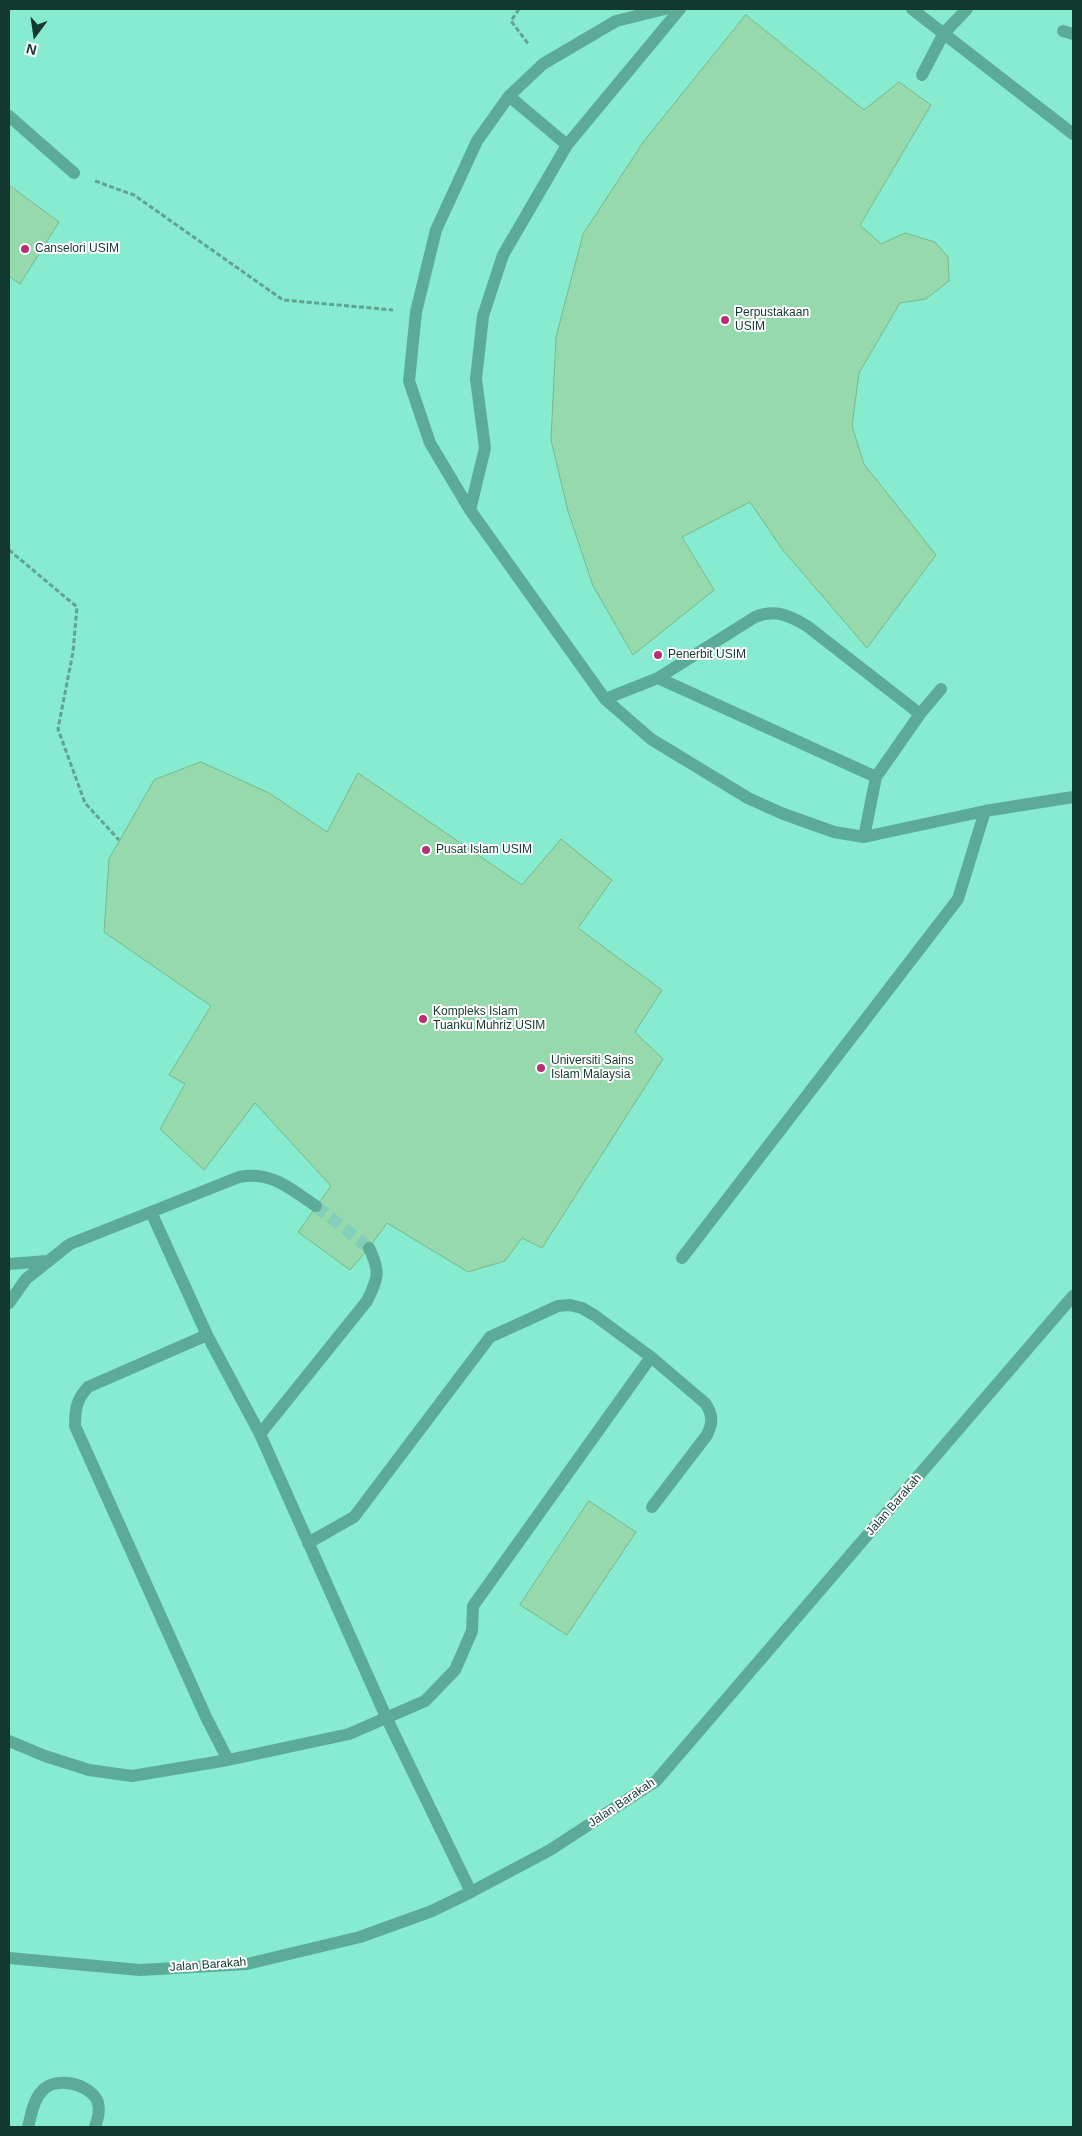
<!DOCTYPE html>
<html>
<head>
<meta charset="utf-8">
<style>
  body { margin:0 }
  #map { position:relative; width:1082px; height:2136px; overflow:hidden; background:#9cf5dc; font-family:Arial,sans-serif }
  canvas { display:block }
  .frame { position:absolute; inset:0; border:10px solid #13382f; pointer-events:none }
  .north { position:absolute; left:10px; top:10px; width:50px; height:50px; -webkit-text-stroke:4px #fff; paint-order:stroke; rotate:194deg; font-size:14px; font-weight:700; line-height:20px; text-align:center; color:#13382f }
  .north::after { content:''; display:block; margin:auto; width:18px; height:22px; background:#13382f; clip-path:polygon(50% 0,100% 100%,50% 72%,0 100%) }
</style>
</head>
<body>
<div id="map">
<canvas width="1082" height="2136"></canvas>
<div class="frame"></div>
<div class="north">N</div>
</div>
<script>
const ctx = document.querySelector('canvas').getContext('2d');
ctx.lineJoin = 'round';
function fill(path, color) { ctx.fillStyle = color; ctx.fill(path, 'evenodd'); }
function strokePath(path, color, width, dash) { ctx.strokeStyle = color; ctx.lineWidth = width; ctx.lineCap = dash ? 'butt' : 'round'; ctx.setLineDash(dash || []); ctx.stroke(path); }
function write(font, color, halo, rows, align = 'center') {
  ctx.font = font + ' Arial,sans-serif'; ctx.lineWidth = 4; ctx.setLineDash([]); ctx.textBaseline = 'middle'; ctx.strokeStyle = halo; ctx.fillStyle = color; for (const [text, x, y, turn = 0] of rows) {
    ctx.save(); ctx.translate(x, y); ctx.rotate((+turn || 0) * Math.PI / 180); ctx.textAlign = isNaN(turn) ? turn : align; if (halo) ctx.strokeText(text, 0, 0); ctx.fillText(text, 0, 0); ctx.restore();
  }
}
const built = new Path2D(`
  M9,9H1073V2127H9Z`);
const building = new Path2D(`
  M746,15L864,110L899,82L931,105L860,225L881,244L905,233L935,242L948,257L949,281L926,299L900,303L859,373L852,426L864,464L936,555L867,648L782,549L750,502L682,537L714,590L633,655L593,586L568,511L551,440L556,337L583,234L644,141Z
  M9,185L59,222L20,284L9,276Z
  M201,762L269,793L327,832L358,773L522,885L561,839L612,880L578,928L662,990L635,1032L663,1059L542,1248L522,1238L505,1261L468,1272L387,1223L369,1248L350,1270L298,1232L331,1186L255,1103L204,1170L160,1129L185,1084L169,1075L211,1006L104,932L109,859L154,780Z
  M589,1501L636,1532L567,1635L520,1605Z`);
const minorTunnel = new Path2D(`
  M316,1206L369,1248`);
const path = new Path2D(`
  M519,9L511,21L529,45
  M95,181L134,195L283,300L393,310
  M9,550L77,607L73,652L58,729L85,803L119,840`);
const minor = new Path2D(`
  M665,9L616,21L543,64L509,96L477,141L436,230L416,312L409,381L430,443L470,510L605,699L651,739L748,798L781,813L834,832L864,837L985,811L1073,797
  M912,9L1073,134
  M1063,31L1073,34
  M922,75L944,33L967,9
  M509,96L567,145
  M9,116L74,173
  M470,510L485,448L476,379L483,316L503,255L567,145L680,9
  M658,678L876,777
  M605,699L658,678L755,617C775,609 789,615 807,626L920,714
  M864,837L876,777L920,714L941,689
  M151,1212L239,1177C273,1171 290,1189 316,1206
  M682,1258L958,899L985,811
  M9,1264L47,1261
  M9,1303L26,1279L70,1244L151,1212L207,1335L260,1434L387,1719L471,1892
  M207,1335L88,1387C76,1400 75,1410 75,1426L206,1717L228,1760
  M260,1434L367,1301C378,1278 381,1272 369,1248
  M308,1543L354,1517L490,1337L558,1306L570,1305L582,1308L594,1315L651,1357
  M9,1741L45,1756L89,1770L132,1776L228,1760L349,1734L425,1701L455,1670L472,1631L473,1606L651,1357L705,1403C713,1414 713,1423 707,1435L652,1507
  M9,1958L140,1970L247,1964L360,1937L432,1911L471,1892L550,1850L656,1781L1073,1296
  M28,2127C31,2116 33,2100 42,2091C55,2076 88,2083 97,2100C101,2109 98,2119 95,2127`);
const markers = [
  [25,249,5,"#b63073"],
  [725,320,5,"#b63073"],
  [658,655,5,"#b63073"],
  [426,850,5,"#b63073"],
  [423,1019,5,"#b63073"],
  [541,1068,5,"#b63073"]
];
const poiNames = [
  ["Canselori USIM",35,249],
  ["Perpustakaan",735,313],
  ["USIM",735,327],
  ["Penerbit USIM",668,655],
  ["Pusat Islam USIM",436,850],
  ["Kompleks Islam",433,1012],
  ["Tuanku Muhriz USIM",433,1026],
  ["Universiti Sains",551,1061],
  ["Islam Malaysia",551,1075]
];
const streetNames = [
  ["Jalan Barakah",894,1505,-49],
  ["Jalan Barakah",622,1803,-34],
  ["Jalan Barakah",208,1965,-4]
];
fill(built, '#87ebd0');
fill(building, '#96d9ad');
strokePath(building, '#77b98e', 1);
strokePath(minorTunnel, '#81cfb9', 12, [12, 6]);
strokePath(path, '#61a391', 3, [5, 2.5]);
strokePath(minor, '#5cab97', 12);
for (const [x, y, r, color] of markers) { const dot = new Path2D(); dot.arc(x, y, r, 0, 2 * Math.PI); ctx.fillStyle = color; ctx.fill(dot); strokePath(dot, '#fff', 2); }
write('12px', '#13382f', '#fff', poiNames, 'left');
write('12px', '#13382f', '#fff', streetNames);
</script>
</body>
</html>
